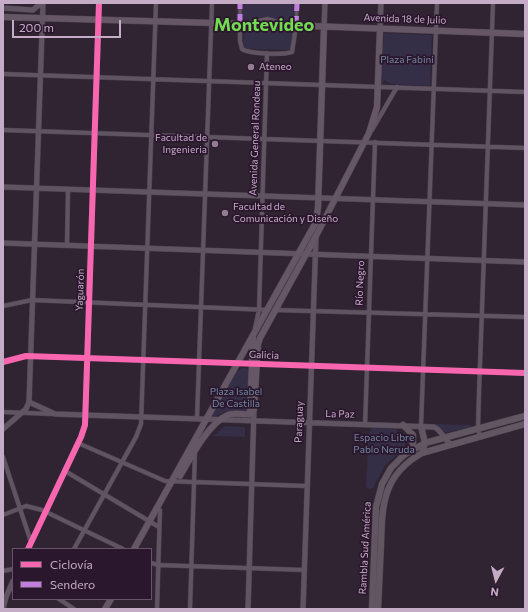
<!DOCTYPE html>
<html>
<head>
<meta charset="utf-8">
<style>
  body { margin:0 }
  #map { position:relative; width:528px; height:612px; overflow:hidden; background:#312432; font-family:Commissioner,sans-serif }
  canvas { display:block }
  .frame { position:absolute; inset:0; border:4px solid #c4abc6; pointer-events:none }
  .legend { position:absolute; left:12px; top:548px; width:140px; height:52px; box-sizing:border-box; background:#2b172d; border:1px solid #68526a; margin:0; padding:5px 7px; list-style:none; font-size:12px; color:#c4abc6 }
  .legend li { display:flex; align-items:center; gap:8px; height:20px }
  .legend b { width:20px; border:1px solid #68526a }
  .north { position:absolute; left:476px; top:560px; width:40px; height:40px; -webkit-text-stroke:3px #2b172d; paint-order:stroke; rotate:187deg; font-size:11px; font-weight:700; line-height:16px; text-align:center; color:#c4abc6 }
  .north::after { content:''; display:block; margin:auto; width:14px; height:18px; background:#c4abc6; clip-path:polygon(50% 0,100% 100%,50% 72%,0 100%) }
  .scale { position:absolute; left:12px; top:20px; width:109px; height:18px; box-sizing:border-box; border:2px solid #c4abc6; border-top:0; padding-left:5px; font-size:12px; line-height:14px; white-space:nowrap; color:#c4abc6; -webkit-text-stroke:3px #2b172d; paint-order:stroke }
</style>
</head>
<body>
<div id="map">
<canvas width="528" height="612"></canvas>
<div class="frame"></div>
<ul class="legend">
<li><b style="height:5px;background:#f766af"></b>Ciclovía</li>
<li><b style="height:5px;background:#c07fdc"></b>Sendero</li>
</ul>
<div class="north">N</div>
<div class="scale">200 m</div>
</div>
<script>
const ctx = document.querySelector('canvas').getContext('2d');
ctx.lineJoin = 'round';
function fill(path, color) { ctx.fillStyle = color; ctx.fill(path, 'evenodd'); }
function strokePath(path, color, width, dash) { ctx.strokeStyle = color; ctx.lineWidth = width; ctx.lineCap = dash ? 'butt' : 'round'; ctx.setLineDash(dash || []); ctx.stroke(path); }
function write(font, color, halo, rows, align = 'center') {
  ctx.font = font + ' Commissioner,sans-serif'; ctx.lineWidth = 3.5; ctx.setLineDash([]); ctx.textBaseline = 'middle'; ctx.strokeStyle = halo; ctx.fillStyle = color; for (const [text, x, y, turn = 0] of rows) {
    ctx.save(); ctx.translate(x, y); ctx.rotate((+turn || 0) * Math.PI / 180); ctx.textAlign = isNaN(turn) ? turn : align; if (halo) ctx.strokeText(text, 0, 0); ctx.fillText(text, 0, 0); ctx.restore();
  }
}
const green = new Path2D(`
  M237,3H300L299,22L263,19L236,20Z
  M245,28L294,30L291,50L247,49L243,46Z
  M384,33L432,35L430,86L391,84L384,80L383,83H381Z
  M243,368L249,369L247,411H228L213,417L212,415L237,371Z
  M435,424L471,425V427L445,433Z
  M225,426L245,427V437L213,436Z
  M372,428L395,429C400,434 406,440 405,448L385,465L373,488L370,489L367,488L366,485L369,433Z`);
const pedestrian = new Path2D(`
  M240,23V3
  M296,26L297,3`);
const minor = new Path2D(`
  M240,24V41L242,49C249,54 283,55 292,52L296,26
  M3,74L525,92
  M3,130L525,148
  M372,130L397,87
  M67,246L68,189
  M3,306L32,300L268,310
  M275,310L525,317
  M255,328L259,310L267,53
  M3,362L26,356L525,373
  M3,412L53,414
  M197,418L212,3
  M365,425L375,142
  M421,426L437,3
  M480,436L478,429L479,393L493,3
  M78,443L165,481L306,486
  M3,457L31,542
  M65,471L159,527
  M3,515L26,506L42,510L123,549
  M74,549L136,437L141,424L156,3
  M151,563L158,565L304,570
  M3,571L13,569
  M59,599L74,609
  M157,609L160,510
  M190,609L195,452`);
const tertiary = new Path2D(`
  M3,8L33,10L41,3
  M324,27L325,3
  M380,29L381,3
  M3,187L525,205
  M3,243L525,262
  M29,402L55,414L434,427C442,430 443,440 451,444
  M3,429L26,409L29,402L43,3
  M28,549L81,437L85,425L99,3
  M3,609L6,597L13,581
  M248,609L254,409
  M303,609L316,237`);
const secondary = new Path2D(`
  M3,17L250,24L268,20L284,25L525,34
  M250,24L267,29L284,25
  M250,414L254,409L258,344L260,338L316,236L369,133L377,107L380,29
  M250,414L253,338
  M180,476C190,459 209,422 228,415C234,412 243,415 250,414
  M134,549L316,222L318,207L324,27
  M105,609L111,599`);
const primary = new Path2D(`
  M403,425L413,435V443L409,451
  M421,426L425,443L422,453
  M372,609L376,507L382,484L391,468L404,455L425,443L525,416
  M378,609C379,588 380,566 381,545C382,504 383,475 422,453L525,424`);
const quiet = new Path2D(`
  M240,24V3
  M296,26L297,3`);
const cycleway = new Path2D(`
  M3,362L26,356L525,373
  M28,549L81,437L85,425L99,3`);
const markers = [
  [251,67,4,"#917c92"],
  [215,144,4,"#917c92"],
  [225,213,4,"#917c92"]
];
const streetNames = [
  ["Avenida 18 de Julio",405,19,2],
  ["Avenida General Rondeau",255,138,-88],
  ["Río Negro",360,283,-88],
  ["Yaguarón",80,290,-88],
  ["Galicia",264,355,2],
  ["La Paz",340,414,1],
  ["Paraguay",299,422,-88],
  ["Rambla Sud América",365,548,-87]
];
const parkNames = [
  ["Plaza Fabini",407,60],
  ["Plaza Isabel",236,392],
  ["De Castilla",236,404],
  ["Espacio Libre",384,438],
  ["Pablo Neruda",384,450]
];
const poiNames = [
  ["Ateneo",259,67],
  ["Facultad de",207,138,"right"],
  ["Ingenieria",207,150,"right"],
  ["Facultad de",233,207],
  ["Comunicación y Diseño",233,219]
];
const townNames = [
  ["Montevideo",264,25]
];
fill(green, '#342e47');
strokePath(pedestrian, '#4b404c', 4);
strokePath(minor, '#4b404c', 5);
strokePath(tertiary, '#4b404c', 6);
strokePath(secondary, '#4e414f', 7);
strokePath(primary, '#4e414f', 7);
strokePath(pedestrian, '#605362', 3);
strokePath(minor, '#605362', 4);
strokePath(tertiary, '#605362', 5);
strokePath(secondary, '#655766', 6);
strokePath(primary, '#625663', 6);
strokePath(quiet, '#c07fdc', 5, [10, 5]);
strokePath(cycleway, '#f766af', 6);
for (const [x, y, r, color] of markers) { const dot = new Path2D(); dot.arc(x, y, r, 0, 2 * Math.PI); ctx.fillStyle = color; ctx.fill(dot); strokePath(dot, '#2b172d', 1.5); }
write('10px', '#c4abc6', '#2b172d', streetNames);
write('10px', '#7287a1', '#2b172d', parkNames);
write('10px', '#c4abc6', '#2b172d', poiNames, 'left');
write('bold 18px', '#73db51', '#2b172d', townNames);
</script>
</body>
</html>
